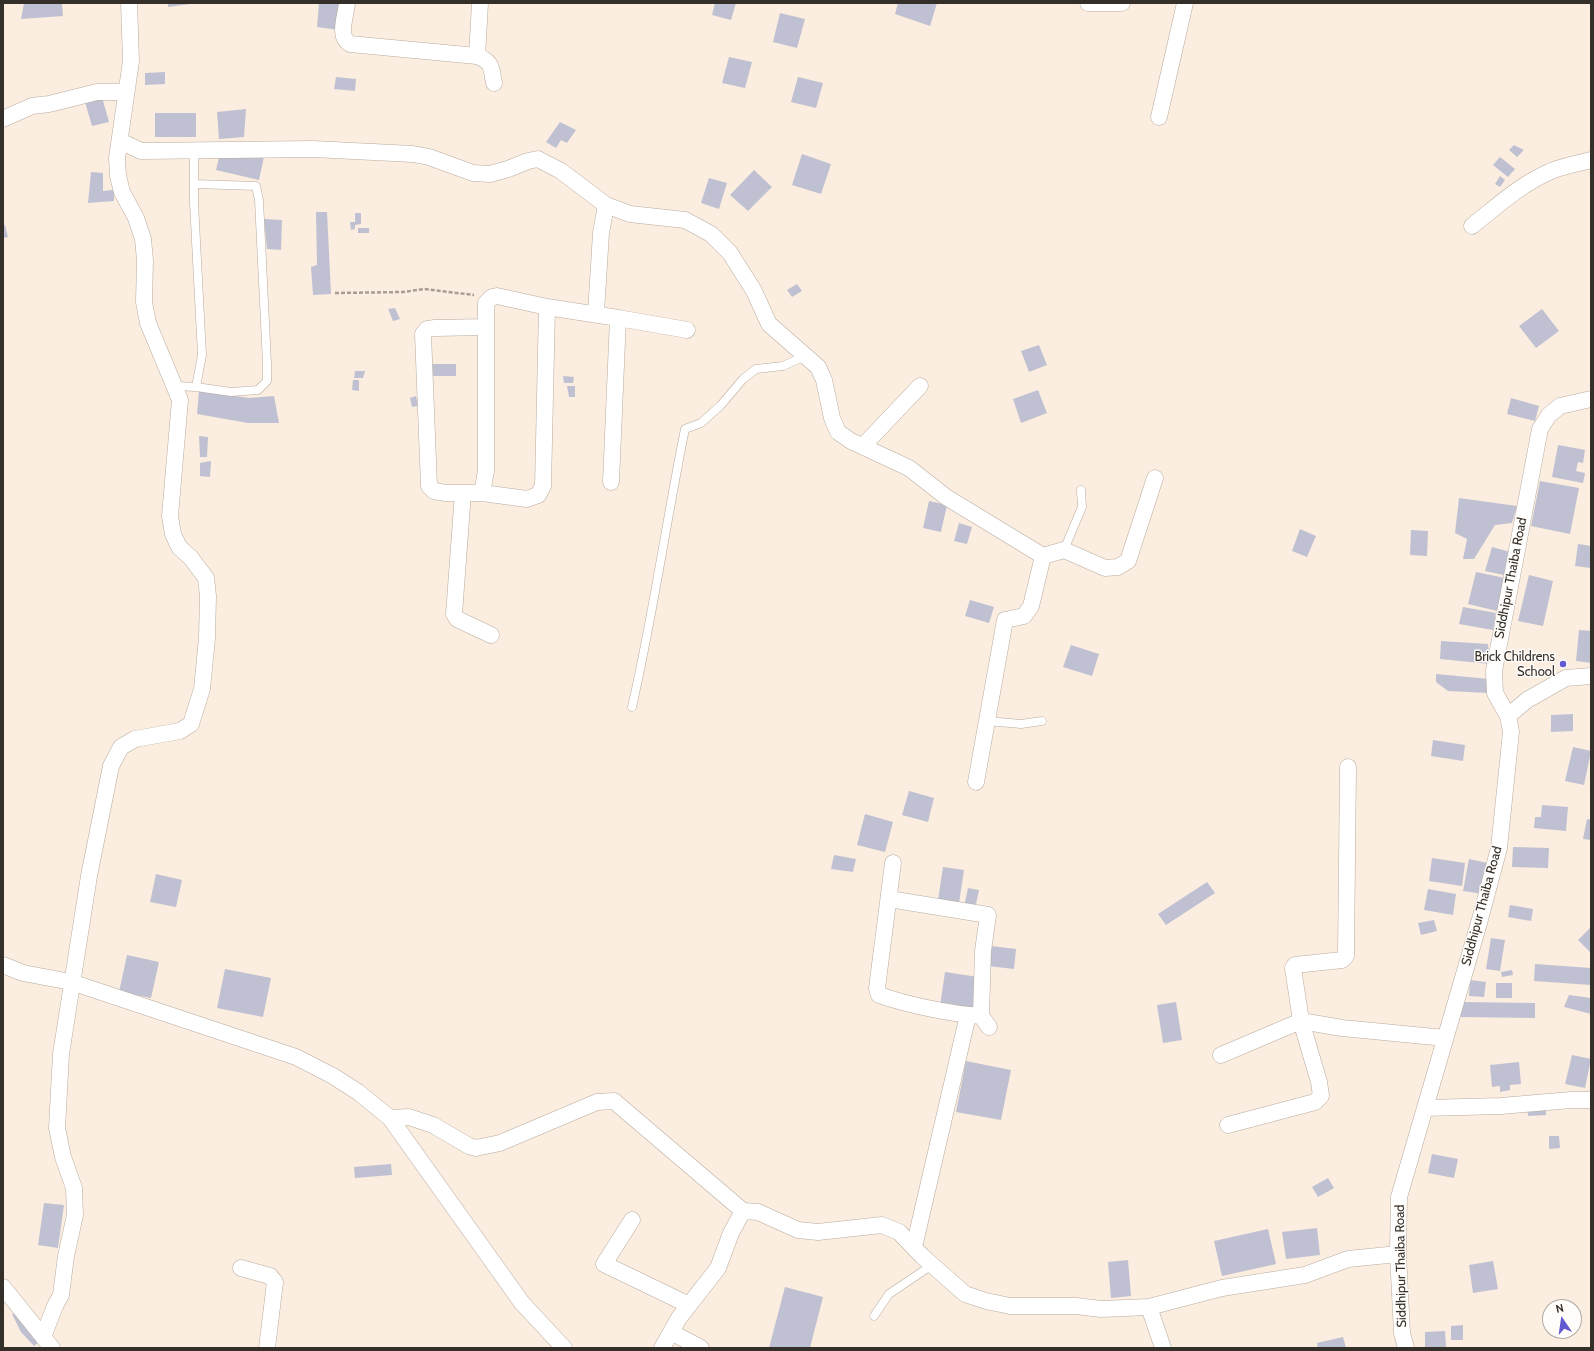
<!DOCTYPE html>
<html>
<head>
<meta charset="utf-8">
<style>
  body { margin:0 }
  #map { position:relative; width:1594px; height:1351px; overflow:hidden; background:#fbeddf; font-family:Cabin,sans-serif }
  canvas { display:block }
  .frame { position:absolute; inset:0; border:4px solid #352f2a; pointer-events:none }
  .north { position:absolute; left:1542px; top:1299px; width:40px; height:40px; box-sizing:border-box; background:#fffcf9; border:1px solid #aeaaa6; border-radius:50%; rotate:347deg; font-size:11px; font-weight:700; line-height:16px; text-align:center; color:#352f2a }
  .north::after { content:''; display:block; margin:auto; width:14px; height:18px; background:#6258d0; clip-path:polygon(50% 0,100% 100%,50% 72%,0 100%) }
</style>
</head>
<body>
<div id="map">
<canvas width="1594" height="1351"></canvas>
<div class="frame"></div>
<div class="north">N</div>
</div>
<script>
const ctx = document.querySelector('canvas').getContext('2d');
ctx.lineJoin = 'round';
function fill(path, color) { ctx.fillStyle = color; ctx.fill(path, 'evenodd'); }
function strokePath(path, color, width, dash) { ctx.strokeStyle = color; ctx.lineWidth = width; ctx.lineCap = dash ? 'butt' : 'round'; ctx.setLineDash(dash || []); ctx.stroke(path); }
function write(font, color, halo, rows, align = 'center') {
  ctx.font = font + ' Cabin,sans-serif'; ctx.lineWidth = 3; ctx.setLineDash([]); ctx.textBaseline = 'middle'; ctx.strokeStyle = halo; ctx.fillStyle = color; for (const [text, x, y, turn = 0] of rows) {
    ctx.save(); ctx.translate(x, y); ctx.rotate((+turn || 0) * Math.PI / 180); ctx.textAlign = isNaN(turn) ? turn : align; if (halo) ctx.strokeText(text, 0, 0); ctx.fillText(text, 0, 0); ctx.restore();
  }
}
const building = new Path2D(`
  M24,3H62L63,16L21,19Z
  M168,3H190V4L168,7Z
  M319,3H342L339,30L317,27Z
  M715,3H736L731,20L712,15Z
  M898,3H937L930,26L895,14Z
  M780,13L805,19L797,48L773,42Z
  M729,57L752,62L745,88L722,83Z
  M165,72V84L145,85V73Z
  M336,77L356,79L355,91L334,89Z
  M798,77L823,83L816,108L791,102Z
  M102,97L109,122L92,126L85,102Z
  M246,109L244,137L219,139L217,112Z
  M155,113H196V137H155Z
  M560,122L576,130L567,143L561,140L556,148L546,142Z
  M1514,145L1524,150L1517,157L1509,150Z
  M802,154L831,164L821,194L792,185Z
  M219,157H264L259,180L216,170Z
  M1500,157L1515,169L1508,177L1493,165Z
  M754,170L772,187L748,211L730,195Z
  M91,172L103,173V191L114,190V201L88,203Z
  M1500,176L1505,180L1500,187L1495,184Z
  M709,178L727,183L719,209L701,203Z
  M316,212H327L331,294L313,295L311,267L317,265Z
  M355,213H361V224L355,225V229L351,230L350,222H355Z
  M264,219L282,220L281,250L267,249Z
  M3,225H5L8,237L3,238Z
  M358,228H369V233H358Z
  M797,284L802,291L792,297L787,290Z
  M395,308L400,319L393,321L388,309Z
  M1542,309L1559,331L1536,348L1519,326Z
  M1039,345L1047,365L1029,372L1021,351Z
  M431,364H456V376H431Z
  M355,371H365L363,378H354Z
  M563,376L574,377L573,383H564Z
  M353,380H359V391L352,390Z
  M567,386H575V397H569Z
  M1038,390L1047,413L1021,423L1013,399Z
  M199,391L249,398L274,396L279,423H248L197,414Z
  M416,396L418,406L412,407L410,398Z
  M1511,398L1539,406L1535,421L1507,414Z
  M199,436L208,437L207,457H200Z
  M1558,445L1585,450L1583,463L1578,462L1576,471L1585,473L1583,483L1552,477Z
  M211,461L210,477L200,476V463Z
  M1540,481L1579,488L1570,534L1531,526Z
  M1459,498L1517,506L1512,523L1495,525L1474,559H1463L1467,539L1455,533Z
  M929,501L947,505L941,532L923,528Z
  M959,523L972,527L967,544L954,541Z
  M1300,529L1316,536L1307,557L1292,551Z
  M1411,530L1428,531L1427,556L1410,555Z
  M1578,544L1591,546V568L1575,566Z
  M1492,547L1510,552L1504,575L1485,571Z
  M1476,572L1505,578L1497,611L1468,604Z
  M1529,575L1553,581L1543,626L1518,621Z
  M970,600L994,607L989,623L965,616Z
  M1463,607L1496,613L1493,630L1459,624Z
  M1579,630L1591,631V663L1576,661Z
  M1441,641L1488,644L1490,664L1440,659Z
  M1071,645L1099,654L1092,676L1063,667Z
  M1436,674L1490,679L1488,693L1448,691L1436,682Z
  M1573,714V731L1551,732V715Z
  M1433,740L1465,745L1463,761L1431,756Z
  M1573,747L1591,751L1584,785L1565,781Z
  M909,791L934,798L928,822L902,815Z
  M1542,805L1568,807L1566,831L1534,828L1535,817H1541Z
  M865,814L893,822L885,852L857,845Z
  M1587,819L1591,820V840L1583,839Z
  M1513,847L1549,848L1548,868L1512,867Z
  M834,855L856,859L853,872L831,869Z
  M1432,858L1465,863L1462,886L1429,881Z
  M1469,859L1488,863L1483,894L1463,891Z
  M943,867L964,870L959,903L938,900Z
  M156,874L182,880L176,907L150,902Z
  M1207,882L1215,893L1166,925L1158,914Z
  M968,888L979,890L975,909L964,907Z
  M1428,889L1456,894L1453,915L1424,910Z
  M1510,905L1533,909L1531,921L1508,917Z
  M1434,920L1437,931L1421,935L1418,923Z
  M1590,928L1591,929V953L1578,940Z
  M1491,938L1505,940L1500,971L1486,969Z
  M991,946L1016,949L1014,969L988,966Z
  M127,955L159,962L151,998L119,992Z
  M1535,964L1591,968V985L1534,981Z
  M225,969L271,978L263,1017L217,1008Z
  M1512,970L1513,975L1502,977L1501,972Z
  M945,972L978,977L973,1010L940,1006Z
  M1470,980L1486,982L1484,997L1469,996Z
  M1496,983H1512V998H1496Z
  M1569,995L1591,998V1014L1564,1007Z
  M1176,1002L1182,1040L1163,1043L1157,1005Z
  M1461,1002L1535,1003V1018L1461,1017Z
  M1572,1055L1591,1059L1585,1088L1565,1084Z
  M966,1061L1011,1070L1001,1120L956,1112Z
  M1519,1062L1521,1084L1510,1085V1090L1500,1092V1086L1492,1087L1490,1065Z
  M1545,1096L1546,1115L1528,1116L1527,1097Z
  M1549,1136H1559L1560,1148L1549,1149Z
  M1432,1154L1458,1159L1454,1178L1428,1173Z
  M391,1164L392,1175L355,1178L354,1167Z
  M1328,1178L1334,1188L1318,1197L1312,1187Z
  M44,1203L64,1205L58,1248L38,1245Z
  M1317,1228L1320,1255L1286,1259L1282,1232Z
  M1268,1229L1276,1264L1222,1276L1214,1241Z
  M1128,1260L1131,1296L1111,1298L1108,1262Z
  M1493,1261L1498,1289L1473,1293L1469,1265Z
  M785,1287L823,1297L810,1348H769Z
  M21,1310L43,1339L34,1346L21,1332L12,1314Z
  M1463,1325V1340H1451V1326Z
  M1445,1331L1446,1347L1425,1348V1332Z
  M1343,1337L1346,1348H1318L1317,1343Z`);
const path = new Path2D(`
  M335,293L403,292L424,289L474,295`);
const service = new Path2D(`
  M195,184L256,186L259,200L267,364V381L258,390L231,392L196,387
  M176,386L196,387L202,355L194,203V150
  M1064,550L1082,507L1081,490
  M632,707C653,616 666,522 685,429L701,423L721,405L743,379L756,369L783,366L805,356
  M987,721L1021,724L1042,721
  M874,1316L889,1294L932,1265`);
const minor = new Path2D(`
  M347,3C346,16 337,37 350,44L477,56C493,62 491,68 494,83
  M1088,3H1122
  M477,56L480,3
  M1159,117L1185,3
  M3,119L32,106L49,104L97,92H126
  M120,141L141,151L313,149L413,154L429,157L473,173L490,174L508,169L528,161L538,159L561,171L606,205L630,214L685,220L711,234L730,253L754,291L769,324L818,367L824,380L832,418L838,432L851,441L909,468L946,497L1043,556L1064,550L1105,568L1118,567L1128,561L1155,478
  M1472,226C1497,206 1520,185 1549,172C1562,166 1577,164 1591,160
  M596,313L601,233L606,205
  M618,318L687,330
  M485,327L435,328L427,329L423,334L429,486L434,491L446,493H482L527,499L538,495L543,486L547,307
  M863,446L920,386
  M463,493L454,614L457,619L491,635
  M482,493L486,471V303L492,297L497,296L547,307L618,318L611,482
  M1508,716L1527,700L1566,678L1591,676
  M976,782L1005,620L1024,616L1031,606L1043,556
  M893,863L877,988L879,995C908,1005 951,1014 981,1016L989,1027
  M889,899L988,915L983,951L981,1016
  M3,965L23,973L71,982L296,1057L333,1076L358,1092L390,1118L522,1303L564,1348
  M1221,1055L1301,1021L1342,1028L1445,1038
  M1425,1108L1501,1106L1571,1100H1591
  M390,1118L409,1117L433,1125L469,1146L476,1148L500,1143L597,1102L614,1101L743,1211
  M1228,1125L1315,1102L1321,1096L1319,1082L1301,1021L1293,968L1295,965L1342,960L1346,956L1348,767
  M632,1220L604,1264L689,1305
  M914,1247L968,1015
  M241,1268L270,1276L275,1282L267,1348
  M3,1287L52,1348
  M1149,1307L1163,1348
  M671,1332L701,1348
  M43,1337L55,1306L61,1295L66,1256L75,1215L74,1188L63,1157L57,1128L61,1054L89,876L111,766L121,747L135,739L180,731L191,724L202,689L207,638L208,596L206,578L191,558L179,547L173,534L170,516L180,400L148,323L144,302L145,260L143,239L136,218L122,192L118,176L117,158L131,61L129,3
  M662,1348L679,1318L718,1268L731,1233L743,1211L758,1212L798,1230L818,1232L882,1225L899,1232L922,1256L965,1294L986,1301L1010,1306H1076L1101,1309L1149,1307L1222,1288L1305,1275L1348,1259L1398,1254
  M1406,1348L1402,1333L1398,1254L1399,1197L1479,923L1499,848L1511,732L1508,716L1495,693L1494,671L1540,429L1549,415L1560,406L1591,399`);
const markers = [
  [1563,664,4,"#6258d0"]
];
const streetNames = [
  ["Siddhipur Thaiba Road",1511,578,-79],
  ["Siddhipur Thaiba Road",1482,906,-75],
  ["Siddhipur Thaiba Road",1401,1266,-91]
];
const poiNames = [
  ["Brick Childrens",1555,657],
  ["School",1555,672]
];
fill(building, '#bfc1d2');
strokePath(service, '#b8ab9e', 9);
strokePath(minor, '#b8ab9e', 17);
strokePath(path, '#a79d93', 2.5, [4, 2]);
strokePath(service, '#fff', 8);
strokePath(minor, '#fff', 16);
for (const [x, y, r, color] of markers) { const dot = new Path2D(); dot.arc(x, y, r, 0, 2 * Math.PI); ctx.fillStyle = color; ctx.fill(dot); strokePath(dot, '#fffcf9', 1.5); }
write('13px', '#352f2a', '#fffcf9', streetNames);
write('13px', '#352f2a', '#fffcf9', poiNames, 'right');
</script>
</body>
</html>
